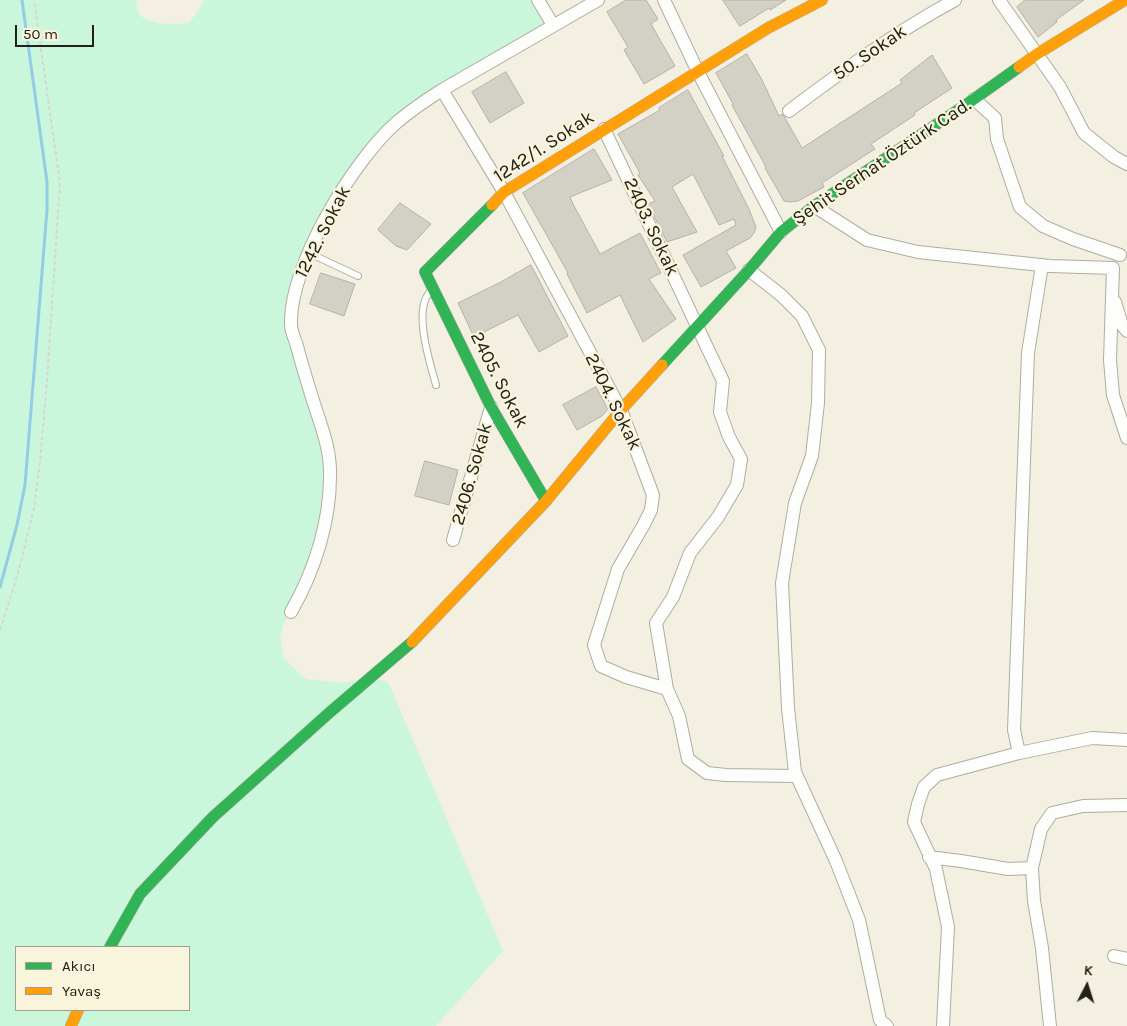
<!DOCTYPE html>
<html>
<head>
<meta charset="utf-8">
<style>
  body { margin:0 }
  #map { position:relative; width:1127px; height:1026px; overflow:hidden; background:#f3f0e2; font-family:Karla,sans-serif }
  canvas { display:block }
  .legend { position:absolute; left:15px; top:946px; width:175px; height:65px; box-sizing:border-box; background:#f9f4dc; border:1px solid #a39f8d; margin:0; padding:6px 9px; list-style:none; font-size:15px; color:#222017 }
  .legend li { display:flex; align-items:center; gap:10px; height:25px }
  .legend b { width:25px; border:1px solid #a39f8d }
  .north { position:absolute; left:1062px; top:961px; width:50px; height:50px; -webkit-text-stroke:4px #f9f4dc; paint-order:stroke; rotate:5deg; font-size:14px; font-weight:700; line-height:20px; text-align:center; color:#222017 }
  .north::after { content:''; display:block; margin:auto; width:18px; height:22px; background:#222017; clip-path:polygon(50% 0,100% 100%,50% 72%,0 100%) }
  .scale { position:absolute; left:15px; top:25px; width:79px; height:22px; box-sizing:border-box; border:2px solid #222017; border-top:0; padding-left:6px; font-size:15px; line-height:18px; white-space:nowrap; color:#222017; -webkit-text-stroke:4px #f9f4dc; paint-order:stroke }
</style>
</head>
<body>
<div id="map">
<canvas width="1127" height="1026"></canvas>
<ul class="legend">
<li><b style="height:6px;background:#30b455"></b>Akıcı</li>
<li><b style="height:6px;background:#ff9f0a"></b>Yavaş</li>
</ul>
<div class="north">K</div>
<div class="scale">50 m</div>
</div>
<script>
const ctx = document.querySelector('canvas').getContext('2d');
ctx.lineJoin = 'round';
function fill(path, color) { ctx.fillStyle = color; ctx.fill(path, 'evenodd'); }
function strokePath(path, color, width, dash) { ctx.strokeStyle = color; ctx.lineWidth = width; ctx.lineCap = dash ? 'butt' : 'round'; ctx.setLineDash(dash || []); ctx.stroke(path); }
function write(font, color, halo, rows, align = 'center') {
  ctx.font = font + ' Karla,sans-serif'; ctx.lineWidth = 4.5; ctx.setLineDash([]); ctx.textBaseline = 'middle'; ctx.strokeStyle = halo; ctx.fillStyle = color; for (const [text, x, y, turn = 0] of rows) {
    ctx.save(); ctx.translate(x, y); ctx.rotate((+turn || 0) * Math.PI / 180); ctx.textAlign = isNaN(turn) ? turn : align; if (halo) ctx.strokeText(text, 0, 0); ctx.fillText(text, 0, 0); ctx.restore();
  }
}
const green = new Path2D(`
  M0,0H137C131,26 172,25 189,23L202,5L203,0H538L553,25L442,90L369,153L309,253L291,326L327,448V508L301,593L283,625L280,637L284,659L306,679L343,683L370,677L388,682L503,951L436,1026H0ZM16,947H189V1010H16Z`);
const stream = new Path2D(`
  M0,587L17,525L25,485L47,210V182L22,0`);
const building = new Path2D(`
  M626,0H646L658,19L651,24L675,66L644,84L624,50L628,47L607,12Z
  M723,0H786L770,10L769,8L740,26Z
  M1025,0H1084L1056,20L1057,22L1038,37L1017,7Z
  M747,54L762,80L779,116L782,114L785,118L802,148L902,83L900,80L932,55L952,88L914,113L915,115L871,144L875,149L822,183L824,187L798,201L791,202L784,201L765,168L766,167L732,105L733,104L716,73Z
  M506,72L524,103L490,123L472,92Z
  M688,90L724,156H722L749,209L756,227L754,233L750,238L726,251L736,268L701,287L683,255L736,225L734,219L719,225L693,174L672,187L697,232L667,242L648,204L655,201L638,175L640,173L618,134L660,110L659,108Z
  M594,149L612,180L570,197L573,204L600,254L640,233L661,273L649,279L676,319L643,342L620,295L587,313L567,274L568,273L523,193Z
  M400,203L431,224L407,250L396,246L378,230Z
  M531,265L568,336L539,352L518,315L474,337L458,303L501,282Z
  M321,273L355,284L344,316L310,304Z
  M596,387L608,409L602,416L577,430L563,405Z
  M425,461L458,470L449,505L415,496Z`);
const path = new Path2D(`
  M0,630L19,570L34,508L40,462L47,381L60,183L34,0`);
const lane = new Path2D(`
  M309,253L358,276
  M431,291C412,308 430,363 436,385`);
const street = new Path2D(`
  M538,0L553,25
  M664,0L698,72L781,232
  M999,0L1060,87L1084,133L1114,157L1127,164
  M442,90L504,192L621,410L653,495L651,510L643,526L618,569L594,645L601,666L626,677L667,689
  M974,99L995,118L997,139L1020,207L1043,226L1073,239L1120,255
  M789,111C842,71 896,32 955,0
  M604,129L723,381L720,412L729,437L741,459L737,485L718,517L690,553L673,597L656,623L667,689L679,716L688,759L707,773L726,775L796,776
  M814,206L867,240L918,252L1050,266L1113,268L1110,360L1113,395L1127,438
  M749,270L781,295L802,316L819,350L818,403L812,456L795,503L782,583L788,708L795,772L836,861L859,920L880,1020L887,1026
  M1115,302L1122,325L1127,331
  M453,540L491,407
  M291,612C315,570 331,520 330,471C330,445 318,418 311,394C306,378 301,362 297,346C295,339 291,332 291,324C289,266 353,161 396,123C410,111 426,100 442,90L598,0
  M1019,753L1014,730L1028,353L1042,265
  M929,857L961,861L1008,869L1032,868
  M1114,956L1127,959
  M943,1026L948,927L936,869L914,822L918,804L924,787L937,775L1019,753L1092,738L1127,740
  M1050,1026L1042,948L1034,901L1032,868L1041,829L1052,813L1083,806L1127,805`);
const fast = new Path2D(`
  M492,205L425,272L491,407L546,501
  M662,365L749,270L781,232L814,206L967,104L1019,67
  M110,947L140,894L213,817L329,713L412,642`);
const slow = new Path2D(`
  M1019,67L1037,54L1125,0
  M492,205L504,192L768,28L822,0
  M412,642L546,501L621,410L662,365
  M71,1026L78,1010`);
const streetNames = [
  ["50. Sokak",870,53,-34],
  ["1242/1. Sokak",544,147,-33],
  ["Şehit Serhat Öztürk Cad.",882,162,-34],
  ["2403. Sokak",651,227,65],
  ["1242. Sokak",323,232,-63],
  ["2405. Sokak",499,380,63],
  ["2404. Sokak",613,402,64],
  ["2406. Sokak",472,474,-74]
];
fill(green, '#caf6db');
strokePath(stream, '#94cce6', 3);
fill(building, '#d3d0c5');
strokePath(building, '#b4b1a7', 1);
strokePath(lane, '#afaca2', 8);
strokePath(street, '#afaca2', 14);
strokePath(fast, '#afaca2', 12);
strokePath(slow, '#afaca2', 12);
strokePath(path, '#d7d6d3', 2, [4, 2.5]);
strokePath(lane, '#fdfdfb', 6);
strokePath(street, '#fdfdfb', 12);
strokePath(fast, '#30b455', 11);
strokePath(slow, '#ff9f0a', 11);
write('19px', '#222017', '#f9f4dc', streetNames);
</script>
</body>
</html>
